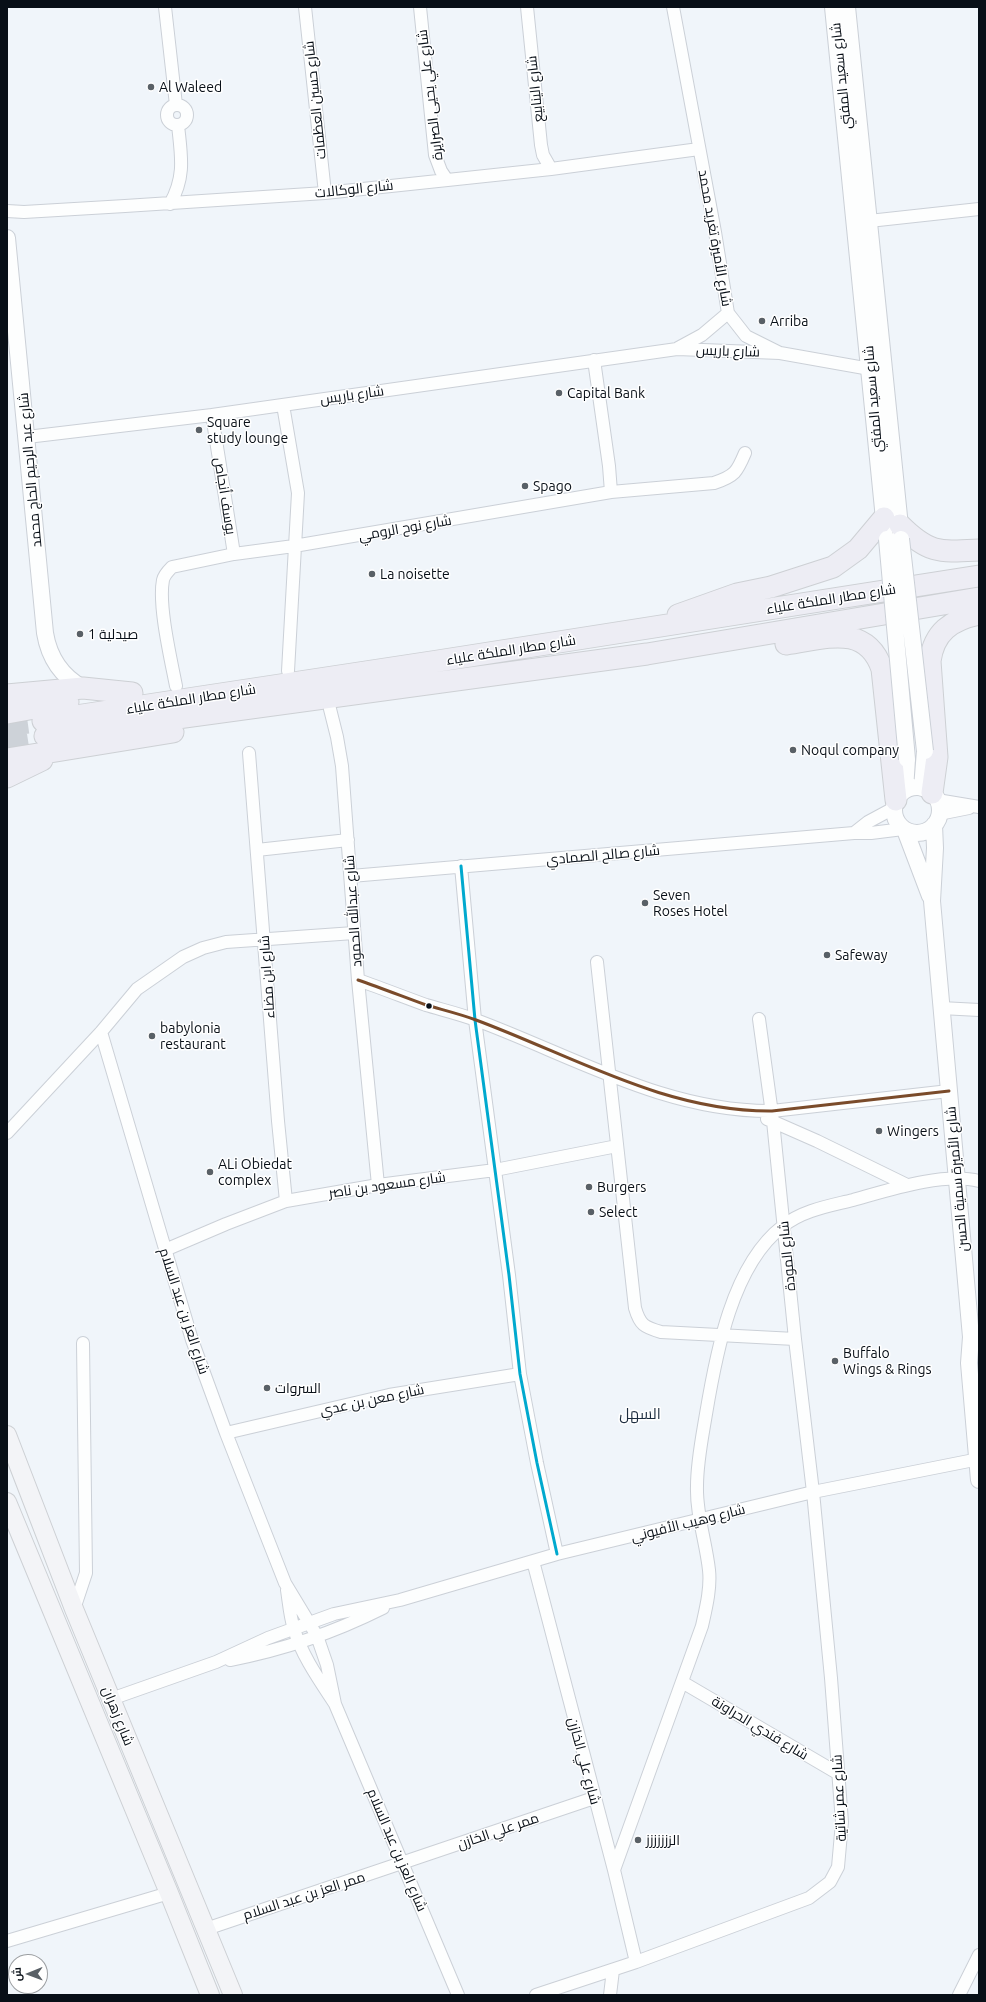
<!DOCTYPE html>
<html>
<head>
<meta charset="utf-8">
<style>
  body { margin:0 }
  #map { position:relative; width:986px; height:2002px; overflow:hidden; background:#f0f5fa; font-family:Ubuntu,Cairo,sans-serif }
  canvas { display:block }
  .frame { position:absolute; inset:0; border:8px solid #080f17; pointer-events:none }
  .north { position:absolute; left:8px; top:1954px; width:40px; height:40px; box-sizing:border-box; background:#fff; border:1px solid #9c9fa2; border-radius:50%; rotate:269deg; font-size:11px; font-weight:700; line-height:16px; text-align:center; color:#080f17 }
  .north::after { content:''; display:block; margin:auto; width:14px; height:18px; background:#596066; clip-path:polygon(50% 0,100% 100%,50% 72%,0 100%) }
</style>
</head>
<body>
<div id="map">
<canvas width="986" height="2002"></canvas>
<div class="frame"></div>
<div class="north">ش</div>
</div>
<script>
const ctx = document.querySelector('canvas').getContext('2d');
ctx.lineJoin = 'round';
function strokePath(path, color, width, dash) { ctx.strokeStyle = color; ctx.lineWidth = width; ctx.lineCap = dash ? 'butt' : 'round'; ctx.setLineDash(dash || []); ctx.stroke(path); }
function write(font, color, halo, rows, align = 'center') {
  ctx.font = font + ' Ubuntu,Cairo,sans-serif'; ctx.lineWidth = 3; ctx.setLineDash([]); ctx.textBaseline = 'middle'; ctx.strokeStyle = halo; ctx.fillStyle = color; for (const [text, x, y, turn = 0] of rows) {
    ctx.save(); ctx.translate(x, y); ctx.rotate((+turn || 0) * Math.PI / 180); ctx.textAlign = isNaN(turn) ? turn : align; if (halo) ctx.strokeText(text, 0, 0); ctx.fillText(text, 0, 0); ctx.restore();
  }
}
const highwayTunnel = new Path2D(`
  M7,726L43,721
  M7,742L45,736`);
const street = new Path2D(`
  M165,7L176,105
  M305,7L325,193
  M420,7L435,155L441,171L447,180
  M527,7L541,145L543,155L551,169
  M673,7L715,232L728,313L746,336L780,353L870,369
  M167 115a10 10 0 1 1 20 0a10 10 0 1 1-20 0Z
  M170,204C186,176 181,155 178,125
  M7,211L24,212L125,206L325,193L551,169L699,149
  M869,221L979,209
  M678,348L702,335L728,313
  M594,360L609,466L611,492
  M283,405L298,493L288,671
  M212,415L234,554
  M27,437L212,415L677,349L780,353
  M176,686C171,660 158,605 163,580C164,575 168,571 172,567L234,554L294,546L611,492L714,483C735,476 737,472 745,453
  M330,709L337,737L342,766L358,980L378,1185
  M249,753L278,1121L286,1201
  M937,800L979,807
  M939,814L969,808
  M854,833L868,822L894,808
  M257,850L348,840
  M461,866L475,1020L509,1275L520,1374L537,1463L557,1554
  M351,876L854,833H871L903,829
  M597,962L635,1308C640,1325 644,1327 661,1332L795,1339
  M358,980C381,988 404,997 426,1005C443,1010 460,1014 476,1020C573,1056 666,1112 772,1111L949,1091
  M941,1008L979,1010
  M101,1032L192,1340L226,1433L285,1583L317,1636L327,1665L335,1704
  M767,1119L817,1141L907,1185
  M7,1133L101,1032L137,989L183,957L203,948L226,942L354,933
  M165,1250L226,1224L286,1201L378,1185L495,1170L617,1146
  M226,1433L389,1395L520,1374
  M533,1561L614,1870L636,1962
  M287,1590C289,1603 290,1617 294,1629C302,1656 320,1681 335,1704L458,1995
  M74,1609L86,1573L83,1343
  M230,1660C283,1650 335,1632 383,1608
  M682,1682L839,1774
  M111,1699L216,1662L268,1638L334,1614L400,1600L557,1554L813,1492L979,1459
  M614,1870L702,1626C706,1608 711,1588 709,1570C706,1542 696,1514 697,1486C697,1462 702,1438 706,1414C716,1354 732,1265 783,1226C803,1210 829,1206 853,1200C889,1190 943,1172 979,1181
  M206,1929L594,1798
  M7,1941L169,1893
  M536,1995L636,1962L809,1898L830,1882L838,1867L842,1822L831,1678L813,1492L795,1339L773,1121L759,1019
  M610,1995L613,1970
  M959,1995L979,1955`);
const secondary = new Path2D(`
  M833,7L885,529
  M847,7L901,536
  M7,238L45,633C49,657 61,676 83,688
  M894 810a23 23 0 1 1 46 0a23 23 0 1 1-46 0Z
  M922,788L925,751
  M905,790L907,759
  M934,825L935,848L932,901L971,1337L969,1363L979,1480
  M905,830L930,896`);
const primary = new Path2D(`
  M7,1435L74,1609L233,1995
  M7,1502L169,1893L210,1995`);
const highway = new Path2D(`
  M900,525C929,554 940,552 979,550
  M678,615L737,594L771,587L833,567L858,549L884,518
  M786,644C824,639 866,622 882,669L896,800
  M7,695L83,688L132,693
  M7,713L68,702
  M43,721L438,661L979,576
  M45,736L647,654L979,598
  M7,759L173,732
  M7,777L42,760
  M932,793L937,757L930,661C934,632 951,620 979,614`);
const secondaryBridge = new Path2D(`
  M887,539L907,759
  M901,539L925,751`);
const bus1 = new Path2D(`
  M461,866L475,1020L509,1275L520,1374L537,1463L557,1554`);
const bus2 = new Path2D(`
  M358,980C381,988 404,997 426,1005C443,1010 460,1014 476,1020C573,1056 666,1112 772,1111L949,1091`);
const markers = [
  [151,87,4,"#596066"],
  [762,321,4,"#596066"],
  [559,393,4,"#596066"],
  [199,430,4,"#596066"],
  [525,486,4,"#596066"],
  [372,574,4,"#596066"],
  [80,634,4,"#596066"],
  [793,750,4,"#596066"],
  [645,903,4,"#596066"],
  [827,955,4,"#596066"],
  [429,1006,3.5,"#080f17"],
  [152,1036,4,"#596066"],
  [879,1131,4,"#596066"],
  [210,1172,4,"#596066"],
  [589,1187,4,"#596066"],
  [591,1212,4,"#596066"],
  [835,1361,4,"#596066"],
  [267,1388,4,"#596066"],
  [638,1840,4,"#596066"]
];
const streetNames = [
  ["شارع سعيد المفتي",841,76,-96],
  ["شارع الينابيع",535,89,-96],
  ["شارع علي يحيى الصرايرة",430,95,-97],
  ["شارع حسين العظمات",315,100,-96],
  ["شارع الوكالات",354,189,-6],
  ["شارع الأميرة تغريد محمد",715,238,80],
  ["شارع باريس",728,351,2],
  ["شارع باريس",352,395,-8],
  ["شارع سعيد المفتي",873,399,-95],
  ["شارع عبد الرحيم الحاج محمد",30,470,-95],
  ["يوسف أنجاص",225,496,81],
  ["شارع نوح الرومي",405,528,-10],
  ["شارع مطار الملكة علياء",831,599,-9],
  ["شارع مطار الملكة علياء",511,650,-9],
  ["شارع مطار الملكة علياء",191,699,-9],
  ["شارع صالح الصمادي",603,855,-5],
  ["شارع عبدالله الحمود",353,911,-94],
  ["شارع ابن مضاء",267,977,-94],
  ["شارع الأميرة سمية الحسن",957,1179,-95],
  ["شارع مسعود بن ناصر",387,1185,-8],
  ["شارع المودة",787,1256,-96],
  ["شارع العز بن عبد السلام",184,1311,72],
  ["شارع معن بن عدي",372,1400,-12],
  ["شارع وهيب الأفيوني",688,1523,-14],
  ["شارع زهران",118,1716,68],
  ["شارع فندي الحراونة",760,1728,31],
  ["شارع علي الخازن",584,1761,75],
  ["شارع عمر شاتية",839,1798,-93],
  ["ممر علي الخازن",498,1831,-19],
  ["شارع العز بن عبد السلام",397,1850,67],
  ["ممر العز بن عبد السلام",304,1896,-18]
];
const poiNames = [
  ["Al Waleed",159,87],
  ["Arriba",770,321],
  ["Capital Bank",567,393],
  ["Square",207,422],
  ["study lounge",207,438],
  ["Spago",533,486],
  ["La noisette",380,574],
  ["صيدلية 1",88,634],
  ["Noqul company",801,750],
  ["Seven",653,895],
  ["Roses Hotel",653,911],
  ["Safeway",835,955],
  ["babylonia",160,1028],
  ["restaurant",160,1044],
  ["Wingers",887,1131],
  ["ALi Obiedat",218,1164],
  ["complex",218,1180],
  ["Burgers",597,1187],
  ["Select",599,1212],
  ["Buffalo",843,1353],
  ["Wings & Rings",843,1369],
  ["السروات",275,1388],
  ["الززززززز",646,1840]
];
const neighbourhoodNames = [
  ["السهل",640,1414]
];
strokePath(highwayTunnel, '#cdd2d8', 21, [21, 10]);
strokePath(street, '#cbd0d7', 14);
strokePath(secondary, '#cbd0d7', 18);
strokePath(primary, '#cdd0d4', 20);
strokePath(highway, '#cdd0d4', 23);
strokePath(street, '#fdfefe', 12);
strokePath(secondary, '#fdfefe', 16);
strokePath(primary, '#f3f4f7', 18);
strokePath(highway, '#ededf4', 21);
strokePath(secondaryBridge, '#cbd0d7', 18, []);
strokePath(secondaryBridge, '#fdfefe', 16);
strokePath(bus1, '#00a9ce', 3);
strokePath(bus2, '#7a4b2a', 3);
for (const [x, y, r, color] of markers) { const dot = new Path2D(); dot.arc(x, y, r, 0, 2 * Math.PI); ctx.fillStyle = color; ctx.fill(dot); strokePath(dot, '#fff', 1.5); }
write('14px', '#080f17', '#fff', streetNames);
write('14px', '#080f17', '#fff', poiNames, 'left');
write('15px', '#1c2c3e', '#fff', neighbourhoodNames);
</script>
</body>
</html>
